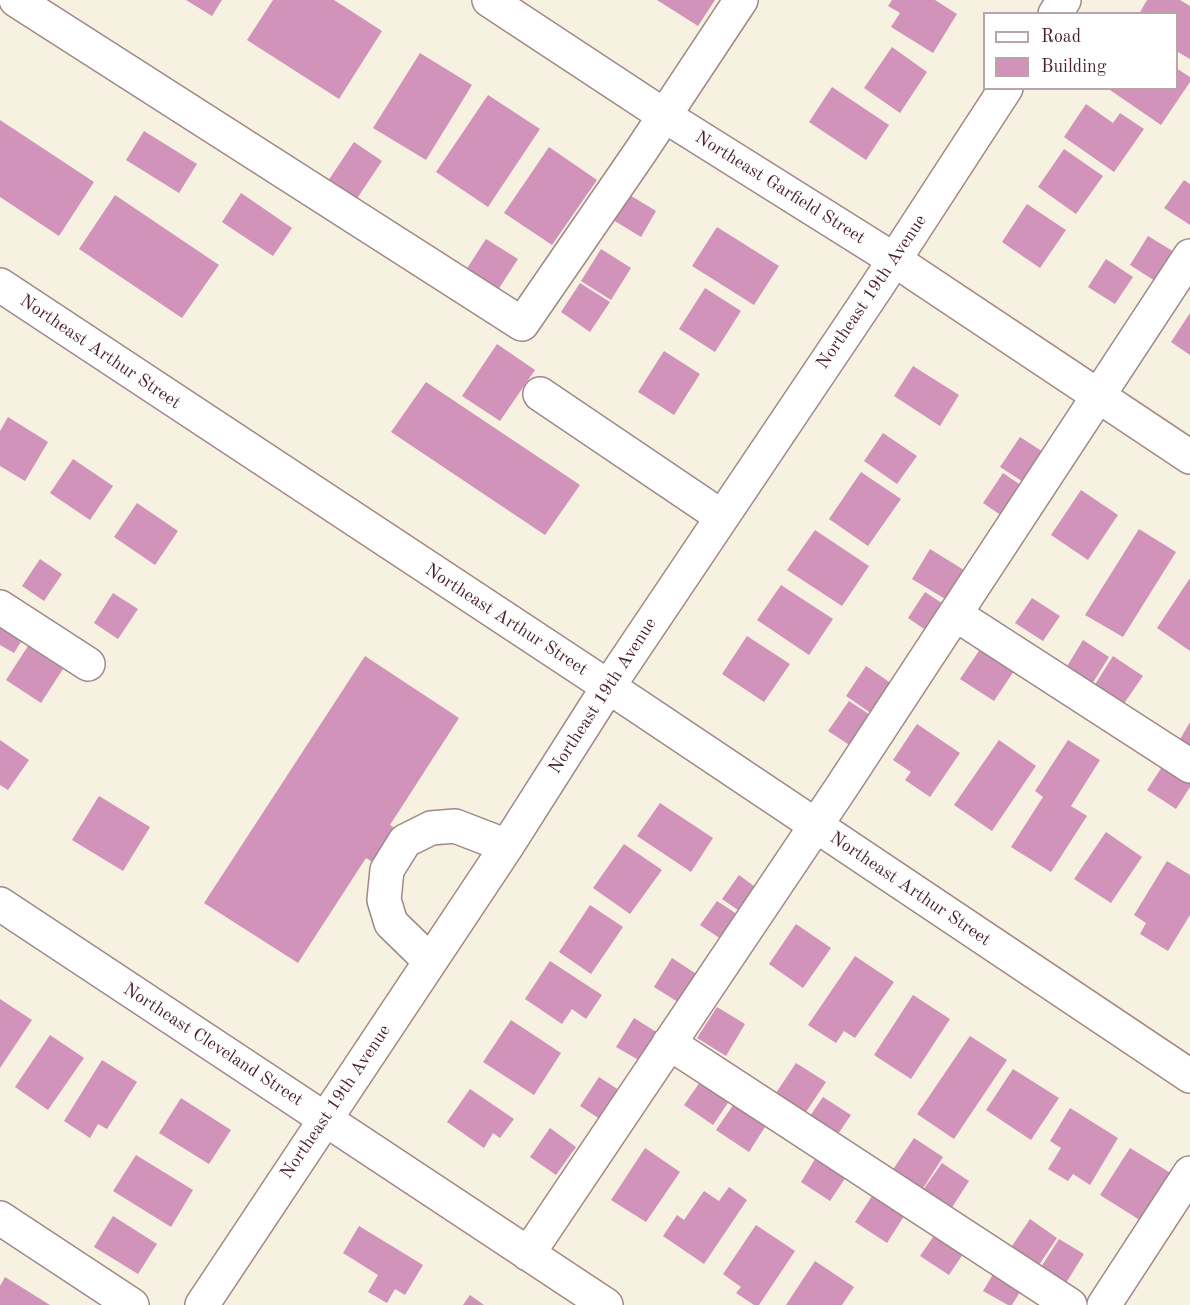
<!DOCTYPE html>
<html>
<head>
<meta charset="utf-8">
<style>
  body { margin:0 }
  #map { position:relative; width:1190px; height:1305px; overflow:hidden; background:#f7f1e2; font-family:"Old Standard TT",serif }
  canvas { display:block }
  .legend { position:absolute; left:983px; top:12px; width:195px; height:78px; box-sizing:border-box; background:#fff; border:2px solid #b7a5aa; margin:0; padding:8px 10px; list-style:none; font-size:18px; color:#4a1f2b }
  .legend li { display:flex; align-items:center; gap:12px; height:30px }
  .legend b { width:30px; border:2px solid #b7a5aa }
</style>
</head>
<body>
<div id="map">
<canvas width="1190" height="1305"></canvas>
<ul class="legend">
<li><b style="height:8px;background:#fff"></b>Road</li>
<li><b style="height:16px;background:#d193b9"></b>Building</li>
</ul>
</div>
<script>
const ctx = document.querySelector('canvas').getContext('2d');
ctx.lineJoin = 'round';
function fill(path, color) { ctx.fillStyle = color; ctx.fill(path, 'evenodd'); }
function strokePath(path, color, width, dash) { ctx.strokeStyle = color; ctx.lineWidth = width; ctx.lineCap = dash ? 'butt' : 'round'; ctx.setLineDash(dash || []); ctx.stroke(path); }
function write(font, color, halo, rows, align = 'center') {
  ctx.font = font + ' "Old Standard TT",serif'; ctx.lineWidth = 4.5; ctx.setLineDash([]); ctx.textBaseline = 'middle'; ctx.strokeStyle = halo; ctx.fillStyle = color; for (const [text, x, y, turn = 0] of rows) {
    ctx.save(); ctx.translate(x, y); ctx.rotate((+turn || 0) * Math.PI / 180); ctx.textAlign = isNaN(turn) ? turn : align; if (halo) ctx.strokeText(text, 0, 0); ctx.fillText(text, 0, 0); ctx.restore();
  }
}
const building = new Path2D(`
  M186,0H222L212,16Z
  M273,0H334L382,31L339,99L247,40Z
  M657,0H715L698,26Z
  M892,0H935L957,14L933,53L891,27L900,13L888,6Z
  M1147,0H1180L1190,6V59L1176,51V14H1139Z
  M892,47L927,72L900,113L864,88Z
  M420,53L472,85L426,160L373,128Z
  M1176,68L1190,77V82L1161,125L1107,88H1176Z
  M832,87L889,125L866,160L809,122Z
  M488,95L540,129L488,207L436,172Z
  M1086,104L1113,123L1120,113L1144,129L1114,172L1064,137Z
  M0,120L94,182L59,236L0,197Z
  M144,131L197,164L179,193L126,160Z
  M354,142L382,161L356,200L328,181Z
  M549,147L597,180L552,245L504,213Z
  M1064,149L1103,176L1076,214L1038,187Z
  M1184,180L1190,184V225L1164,208Z
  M241,193L292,228L273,256L222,222Z
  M628,194L656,211L641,237L613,220Z
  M115,195L219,265L182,318L79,249Z
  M1027,204L1066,230L1040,268L1002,242Z
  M717,227L779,266L754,305L692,266Z
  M1148,236L1181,256L1163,286L1130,265Z
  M486,239L518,259L496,293L464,273Z
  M601,249L631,268L611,300L581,281Z
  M1106,259L1133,277L1115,304L1088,287Z
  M580,283L610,302L590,332L561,312Z
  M705,288L741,311L715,352L679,329Z
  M1190,313V355L1171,342Z
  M497,344L535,370L500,421L462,396Z
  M664,351L700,374L674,415L638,392Z
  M913,366L959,395L940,426L894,396Z
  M426,382L580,485L545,535L391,432Z
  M8,417L48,442L25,481L0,466V431Z
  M883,433L917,456L897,484L864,461Z
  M1020,437L1051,457L1031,487L1000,467Z
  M73,459L113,486L90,520L50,493Z
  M861,472L901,499L868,546L829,519Z
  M1003,473L1028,490L1008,520L983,503Z
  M1081,490L1118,515L1088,560L1051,535Z
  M137,503L178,531L155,565L114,537Z
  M1139,529L1176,552L1123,637L1085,615Z
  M815,530L869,566L842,606L787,570Z
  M930,549L967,572L950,602L912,579Z
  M40,559L62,574L44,601L22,586Z
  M1190,578V651L1157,628Z
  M781,585L833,619L809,655L757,620Z
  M925,592L951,609L933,635L908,618Z
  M113,593L138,609L118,639L94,623Z
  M1032,598L1060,616L1043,641L1015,623Z
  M0,614L27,632L14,653L0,645Z
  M747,636L790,664L764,702L722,674Z
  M1083,640L1109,657L1092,684L1066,668Z
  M985,642L1018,665L994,701L960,679Z
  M28,646L63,669L41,703L6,680Z
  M365,656L459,718L390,825L399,831L377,865L366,858L298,963L204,903Z
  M1113,656L1143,676L1123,705L1094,686Z
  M866,666L898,688L878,718L846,696Z
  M849,701L878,720L857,750L828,731Z
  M1190,722V748L1179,741Z
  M917,724L960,753L930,797L905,780L911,772L893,760Z
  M0,740L29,760L8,790L0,785Z
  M999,740L1036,766L992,831L954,805Z
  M1068,740L1100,760L1071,806L1087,816L1051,872L1011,847L1043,797L1035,791Z
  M1167,759L1190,774V787L1176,809L1147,790Z
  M99,796L150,827L123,871L72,840Z
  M660,803L713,838L691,872L637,836Z
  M1106,832L1142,857L1111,903L1074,879Z
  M624,844L662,870L630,914L593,888Z
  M1167,861L1190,875V915L1168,951L1140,934L1146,923L1134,915Z
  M739,875L762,892L745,915L722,899Z
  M717,901L743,918L727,943L700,925Z
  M590,905L623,927L591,974L559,952Z
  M796,924L831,948L803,988L769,964Z
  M855,956L894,982L855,1038L844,1031L836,1043L808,1025Z
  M672,958L704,979L686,1007L654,987Z
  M550,961L602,995L586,1019L572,1009L562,1024L525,999Z
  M913,995L950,1019L911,1079L874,1055Z
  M0,999L32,1020L0,1068Z
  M717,1007L745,1024L726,1056L697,1038Z
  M634,1018L666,1038L649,1066L616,1047Z
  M511,1020L561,1053L534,1095L483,1062Z
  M50,1035L84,1058L48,1110L15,1087Z
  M970,1036L1007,1060L954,1139L917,1114Z
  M102,1060L137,1082L107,1129L98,1124L90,1138L64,1121Z
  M796,1063L826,1082L806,1112L776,1093Z
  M1013,1069L1059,1098L1031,1140L986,1110Z
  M705,1075L734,1094L713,1125L684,1105Z
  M599,1077L628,1096L609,1125L580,1106Z
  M470,1089L514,1119L500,1138L493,1133L484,1148L447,1122Z
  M740,1095L772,1116L749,1152L716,1130Z
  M823,1097L851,1115L838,1134L810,1116Z
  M181,1098L231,1130L209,1164L159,1133Z
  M1070,1108L1118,1138L1090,1185L1073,1174L1068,1181L1048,1169L1061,1148L1050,1141Z
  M550,1128L576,1147L556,1175L530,1157Z
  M914,1138L943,1157L922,1190L892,1171Z
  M645,1148L680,1172L646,1222L611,1200Z
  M1130,1148L1177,1177L1146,1224L1100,1195Z
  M820,1151L850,1171L830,1201L801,1182Z
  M136,1155L193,1190L171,1227L113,1191Z
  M942,1163L969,1181L951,1209L923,1190Z
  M729,1187L747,1200L704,1264L663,1236L677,1215L684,1220L704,1191L719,1201Z
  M876,1190L908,1210L887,1243L855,1222Z
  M113,1216L157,1244L138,1274L94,1247Z
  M1030,1219L1057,1238L1039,1265L1012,1246Z
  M756,1225L795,1251L759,1305H754L736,1293L741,1287L723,1274Z
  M359,1226L423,1265L405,1295L395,1289L387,1303L368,1292L378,1275L343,1253Z
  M938,1230L967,1248L949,1275L920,1256Z
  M1059,1239L1084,1254L1066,1283L1041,1267Z
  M815,1261L854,1287L842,1305H786Z
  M995,1271L1023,1287L1012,1305H1008L983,1291Z
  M5,1277L50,1305H0V1286Z
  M470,1295L484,1305H463Z`);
const minor = new Path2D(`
  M16,0L522,324L641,151L741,0
  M489,0L665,116L893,259L1190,457
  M1055,14L1064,0
  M0,285L633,703L1190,1076
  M540,394L722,517
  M0,607L88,664
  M955,614L1190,766
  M0,904L606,1305
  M430,961L391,923L384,900L387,870L405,841L431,828L455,826L507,846
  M669,1043L1070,1305
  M0,1218L132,1305
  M528,1254L841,788L1190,256
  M202,1305L507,846L608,687L876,288L1006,88
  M1104,1305L1190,1173`);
const streetNames = [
  ["Northeast Garfield Street",780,188,32],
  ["Northeast 19th Avenue",872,292,-56],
  ["Northeast Arthur Street",100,352,34],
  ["Northeast Arthur Street",506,620,33],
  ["Northeast 19th Avenue",603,696,-57],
  ["Northeast Arthur Street",910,889,34],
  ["Northeast Cleveland Street",213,1045,33],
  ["Northeast 19th Avenue",336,1102,-56]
];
fill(building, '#d193b9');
strokePath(minor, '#a08886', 36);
strokePath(minor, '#fff', 33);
write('18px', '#4a1f2b', '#fff', streetNames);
</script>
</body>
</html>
